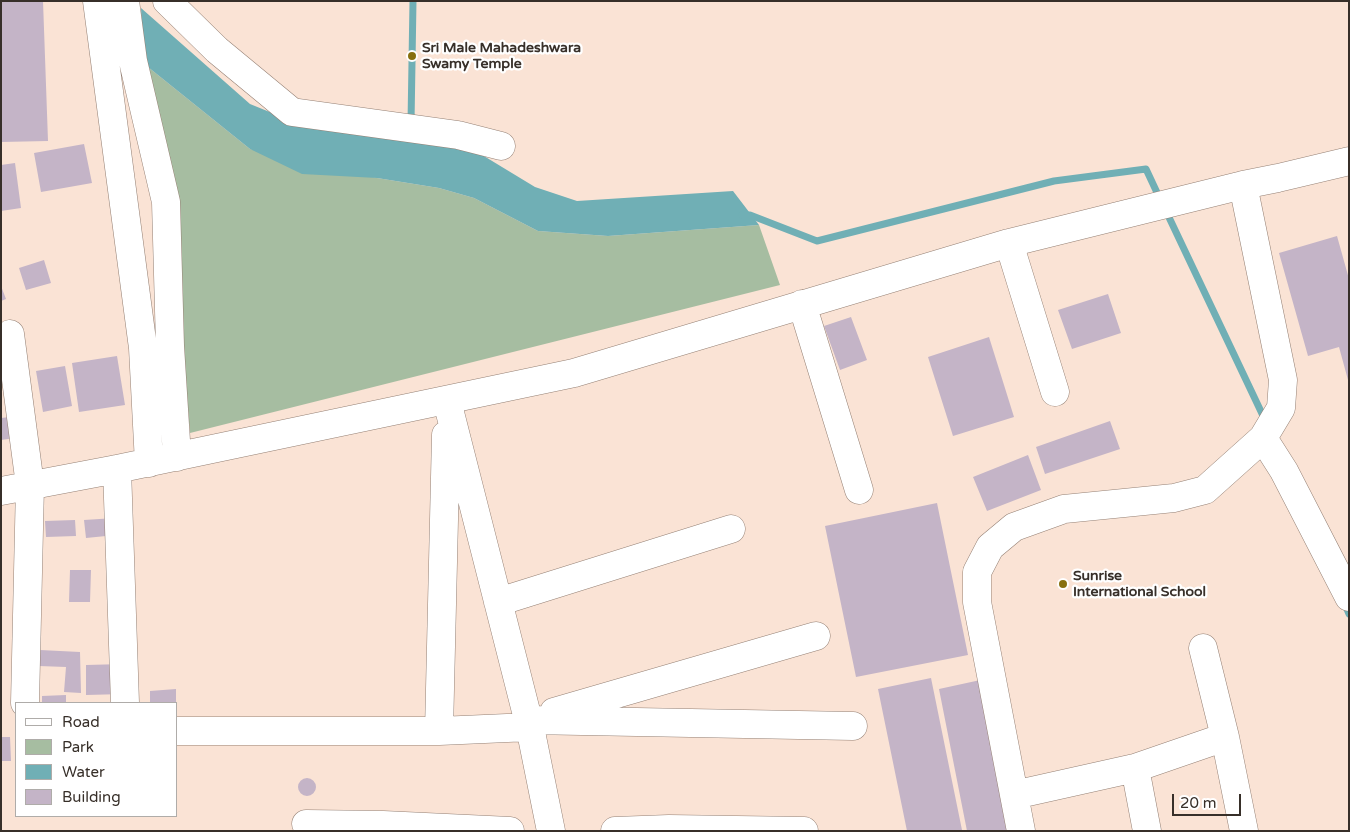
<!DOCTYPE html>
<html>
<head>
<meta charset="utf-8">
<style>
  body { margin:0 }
  #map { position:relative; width:1350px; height:832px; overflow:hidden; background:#fae3d5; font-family:"Varela Round",sans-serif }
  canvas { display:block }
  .frame { position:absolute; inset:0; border:2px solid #372f29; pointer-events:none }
  .legend { position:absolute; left:15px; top:702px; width:162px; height:115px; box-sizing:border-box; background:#fff; border:1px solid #afaca9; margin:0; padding:6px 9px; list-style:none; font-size:15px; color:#372f29 }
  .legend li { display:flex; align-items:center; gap:10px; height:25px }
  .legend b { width:25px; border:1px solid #afaca9 }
  .scale { position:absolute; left:1172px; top:794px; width:69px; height:22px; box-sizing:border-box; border:2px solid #372f29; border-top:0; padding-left:6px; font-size:15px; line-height:18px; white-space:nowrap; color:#372f29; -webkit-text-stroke:4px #fff; paint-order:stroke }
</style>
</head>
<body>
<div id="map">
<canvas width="1350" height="832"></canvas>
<div class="frame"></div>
<ul class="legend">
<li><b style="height:6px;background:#fff"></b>Road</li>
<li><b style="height:14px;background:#a6bda1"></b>Park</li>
<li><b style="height:14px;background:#70afb5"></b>Water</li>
<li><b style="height:14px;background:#c4b4c7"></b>Building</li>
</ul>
<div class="scale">20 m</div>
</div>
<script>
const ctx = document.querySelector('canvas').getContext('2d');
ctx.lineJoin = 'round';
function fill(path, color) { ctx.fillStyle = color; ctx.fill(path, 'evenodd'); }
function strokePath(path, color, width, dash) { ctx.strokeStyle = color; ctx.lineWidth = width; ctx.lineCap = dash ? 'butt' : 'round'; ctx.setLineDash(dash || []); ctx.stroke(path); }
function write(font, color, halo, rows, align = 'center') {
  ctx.font = font + ' "Varela Round",sans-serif'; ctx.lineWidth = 4.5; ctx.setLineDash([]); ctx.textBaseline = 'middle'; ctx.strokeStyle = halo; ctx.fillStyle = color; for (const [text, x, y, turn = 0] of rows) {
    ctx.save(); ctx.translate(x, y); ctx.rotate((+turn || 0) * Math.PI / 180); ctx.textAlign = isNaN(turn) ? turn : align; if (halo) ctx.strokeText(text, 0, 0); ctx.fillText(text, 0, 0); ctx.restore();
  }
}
const green = new Path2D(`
  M143,63L250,149L377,178L439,188L474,198L538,231L608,236L759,225L780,285L190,433L174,254Z`);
const water = new Path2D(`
  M141,8L250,104L309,128L469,147L535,187L577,201L733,191L759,225L608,236L538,231L474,198L439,188L377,178L302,174L250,149L143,63Z`);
const stream = new Path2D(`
  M411,123L413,1
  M1166,211L1265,420
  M742,215H750L817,241L1054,181L1146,169L1160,199
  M1344,602L1349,614`);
const building = new Path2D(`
  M1,1H43L48,141L1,142Z
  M84,144L92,183L41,192L34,153Z
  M15,163L21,208L1,211V165Z
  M1337,236L1349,279L1348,380L1339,347L1308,356L1279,253Z
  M44,260L51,283L26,290L19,268Z
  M1,286L6,299L1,301Z
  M1108,294L1121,333L1072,349L1058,310Z
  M851,317L867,360L840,370L824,326Z
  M989,337L1014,417L953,436L928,357Z
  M117,356L125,405L79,412L72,363Z
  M65,366L72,406L43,412L36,371Z
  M10,417L15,438L1,440V418Z
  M1110,421L1120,449L1045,474L1036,447Z
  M1028,455L1041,490L987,511L973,477Z
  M937,503L968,655L856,677L825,526Z
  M115,518L116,535L86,538L84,520Z
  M75,520L76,536L46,537L45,521Z
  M70,570H91L90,602H69Z
  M40,650L80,652L81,693L64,692L66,667L39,666Z
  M124,664V694L86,695V665Z
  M931,678L962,830L957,831H907L878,689Z
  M985,679L1015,831H967L939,689Z
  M176,689V703H150V691Z
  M66,695V703H42V696Z
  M1,737H10L11,761H1Z
  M298 787a9 9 0 1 1 18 0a9 9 0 1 1-18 0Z`);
const minor = new Path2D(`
  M97,1L143,348L149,463
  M125,1L133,61L166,202L170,346L177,457
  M167,1L217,50L292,112L458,135L501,146
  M1009,243L1055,392
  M802,304L859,490
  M10,334L30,485L25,703
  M447,401L530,727L551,831
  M1263,438L1284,471L1349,597
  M117,469L125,703
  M1,491L117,469L574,373L1009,243L1243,185L1278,178L1349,161
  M498,602L731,529
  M1203,648L1225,737L1244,831
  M554,712L816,636
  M528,720L853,726
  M176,731H439L530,727
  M439,731L446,435
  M1135,768L1147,831
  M1014,795L1135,768L1225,737
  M306,824L383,825L510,831
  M615,831L669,829L804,831
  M1021,831L977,602V572L990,547L1014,527L1064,509L1174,498L1205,490L1263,438L1281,408L1283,380L1243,185`);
const markers = [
  [412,56,5,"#876f0e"],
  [1063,584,5,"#876f0e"]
];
const poiNames = [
  ["Sri Male Mahadeshwara",422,48],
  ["Swamy Temple",422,64],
  ["Sunrise",1073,576],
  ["International School",1073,592]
];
fill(green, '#a6bda1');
fill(water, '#70afb5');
strokePath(stream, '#70afb5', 7);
fill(building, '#c4b4c7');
strokePath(minor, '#958175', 29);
strokePath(minor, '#fff', 28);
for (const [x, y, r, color] of markers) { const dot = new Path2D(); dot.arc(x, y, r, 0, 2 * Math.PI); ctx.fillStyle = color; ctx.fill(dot); strokePath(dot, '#fff', 2); }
write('bold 14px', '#372f29', '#fff', poiNames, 'left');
</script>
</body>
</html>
